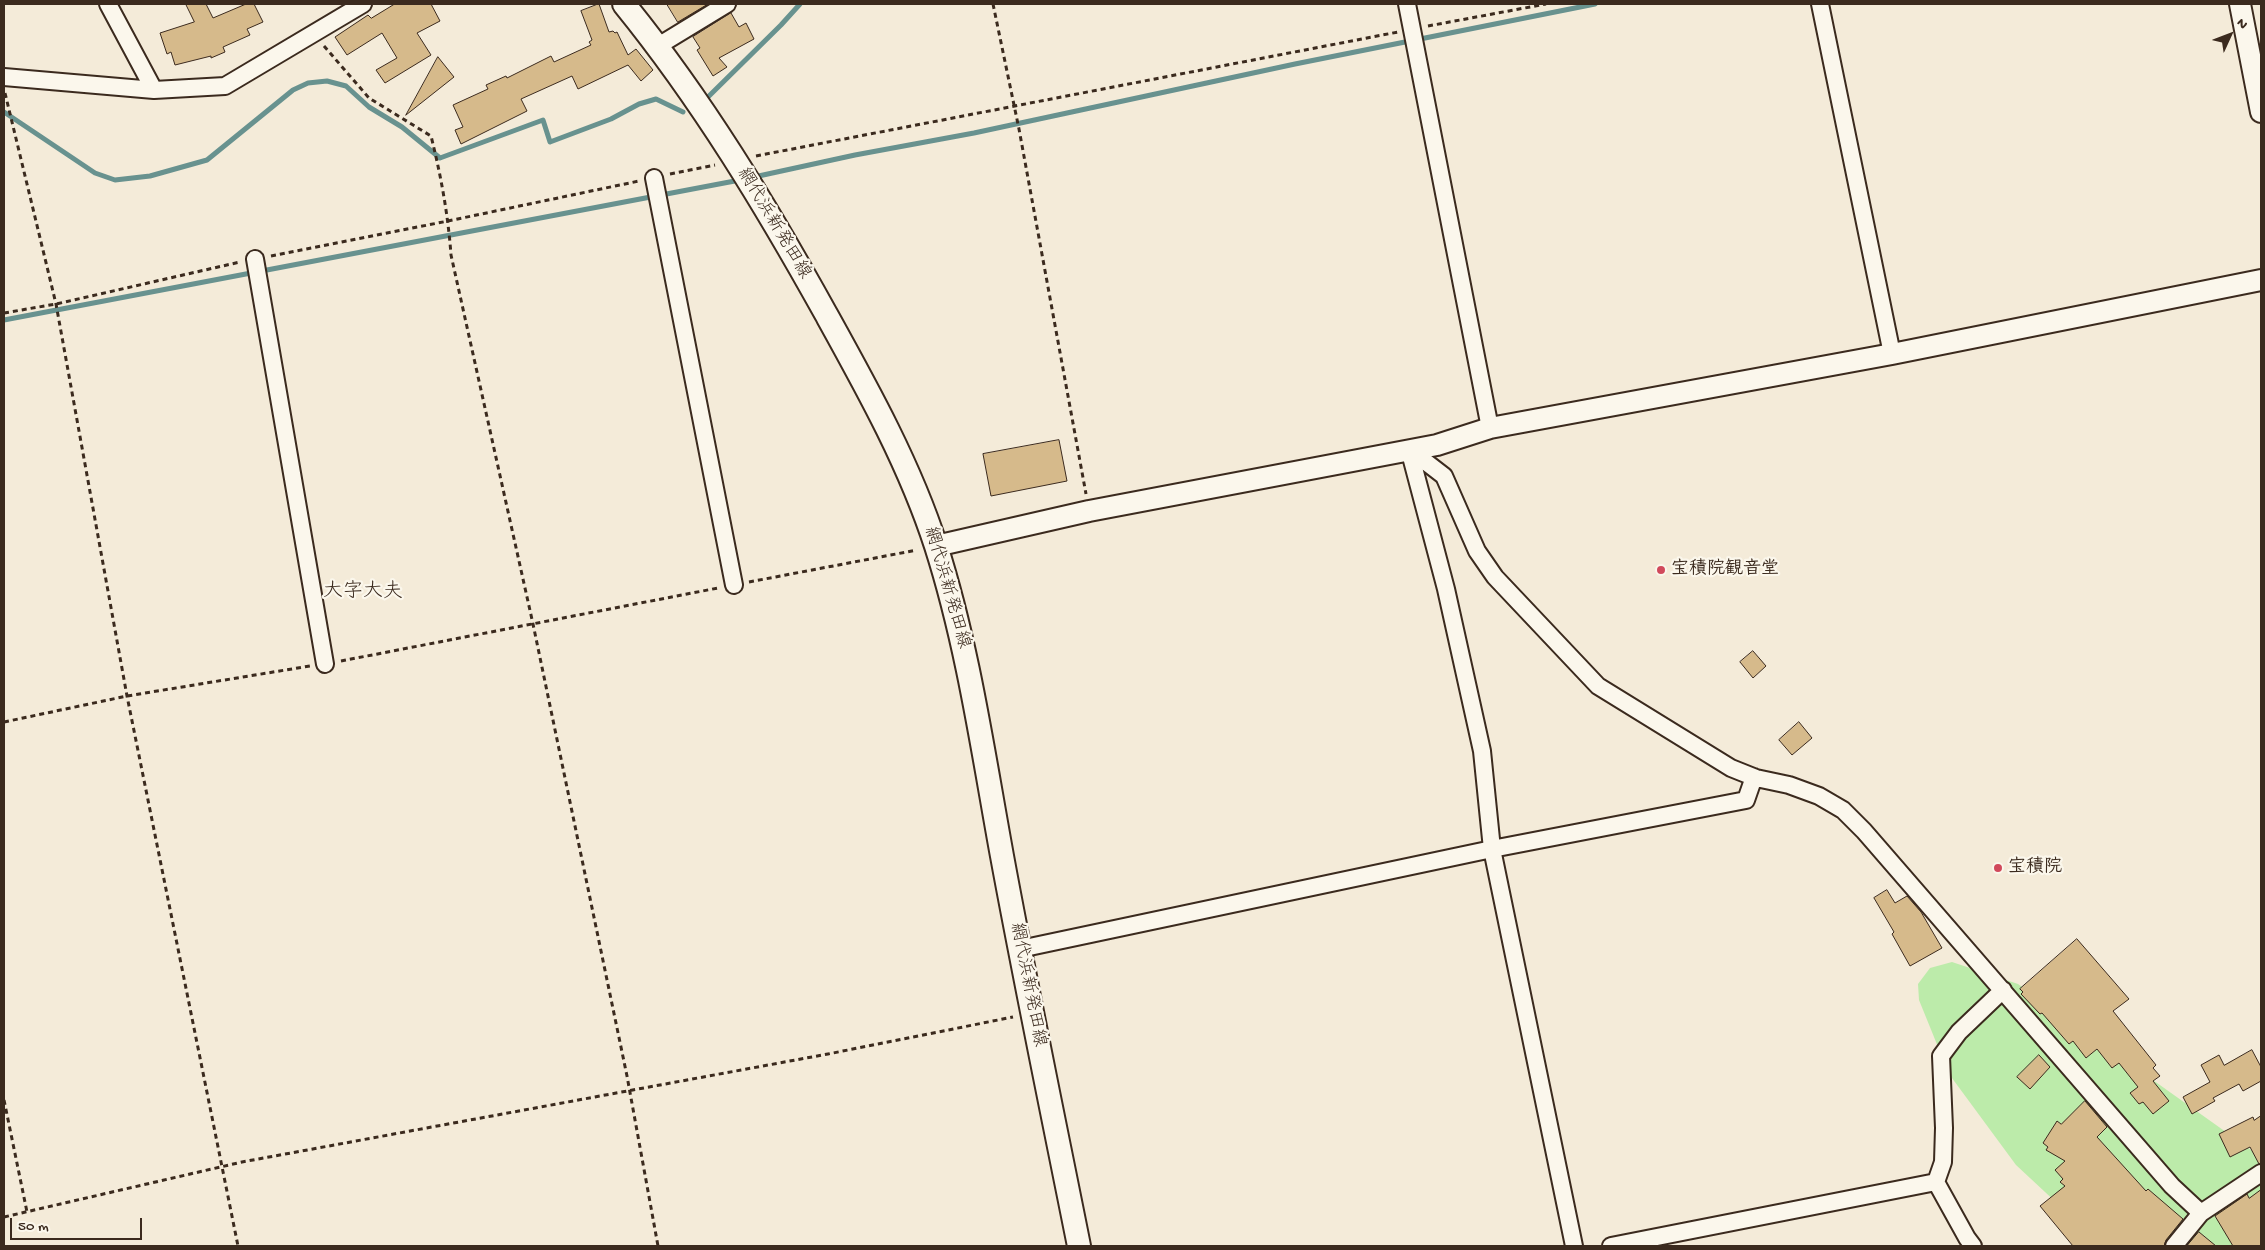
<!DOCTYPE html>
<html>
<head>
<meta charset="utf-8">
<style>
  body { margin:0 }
  #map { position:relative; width:2265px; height:1250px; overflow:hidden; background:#f4ebd9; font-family:"Gochi Hand",sans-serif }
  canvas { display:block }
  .frame { position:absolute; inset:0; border:5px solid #3b2a1e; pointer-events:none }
  .north { position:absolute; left:2205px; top:10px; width:50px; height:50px; -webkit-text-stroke:4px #fbf7ec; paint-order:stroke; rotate:47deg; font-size:14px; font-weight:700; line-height:20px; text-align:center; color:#3b2a1e }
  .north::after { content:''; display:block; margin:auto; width:18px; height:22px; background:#3b2a1e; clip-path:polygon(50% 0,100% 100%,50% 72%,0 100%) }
  .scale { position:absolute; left:10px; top:1218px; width:132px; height:22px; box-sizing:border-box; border:2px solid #3b2a1e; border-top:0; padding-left:6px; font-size:15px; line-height:18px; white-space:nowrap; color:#3b2a1e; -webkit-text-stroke:4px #fbf7ec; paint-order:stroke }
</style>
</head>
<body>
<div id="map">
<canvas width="2265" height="1250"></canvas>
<div class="frame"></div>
<div class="north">N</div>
<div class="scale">50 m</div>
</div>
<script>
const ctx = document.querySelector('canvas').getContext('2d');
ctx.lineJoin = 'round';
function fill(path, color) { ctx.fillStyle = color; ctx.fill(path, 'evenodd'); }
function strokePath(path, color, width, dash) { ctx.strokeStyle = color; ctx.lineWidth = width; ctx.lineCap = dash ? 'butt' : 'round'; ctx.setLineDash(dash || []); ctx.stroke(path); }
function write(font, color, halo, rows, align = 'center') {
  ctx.font = font + ' "Gochi Hand","Klee One",sans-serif'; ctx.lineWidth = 4.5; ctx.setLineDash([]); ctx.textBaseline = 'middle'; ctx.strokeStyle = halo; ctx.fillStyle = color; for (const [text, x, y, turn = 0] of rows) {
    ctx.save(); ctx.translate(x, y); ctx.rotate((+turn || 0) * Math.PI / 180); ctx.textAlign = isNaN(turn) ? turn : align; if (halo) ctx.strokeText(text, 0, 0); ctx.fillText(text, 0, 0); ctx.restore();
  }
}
const green = new Path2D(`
  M1952,962L2018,984L2254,1152L2261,1164V1220L2233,1246H2103L2016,1165L1949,1074L1919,1000L1918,984L1930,968Z`);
const stream = new Path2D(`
  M709,96L781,25L800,4
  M4,112L95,173L115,180L150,176L207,160L293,90L308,83L327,81L346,86L369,107L402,127L440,158L543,120L550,142L611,119L639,104L656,99L683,112
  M754,177L855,155L974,133L1295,64L1595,4
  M4,320L740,180`);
const building = new Path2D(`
  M186,4H206L213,18L246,4H254L263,22L247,29L250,35L223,47L225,52L211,58V56L175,65L171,52L167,54L160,33L194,22Z
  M395,4H431L440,21L417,33L431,55L385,83L376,70L397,58L382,33L347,55L335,37L368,15L371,18Z
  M599,4L609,32L613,31L615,33L617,32L628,55L636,49L653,70L641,81L628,65L578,89L572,76L521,99L527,111L461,144L455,130L463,127L453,105L488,89L486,85L506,76L507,78L551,56L554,62L591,45L589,42L592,40L581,11Z
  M667,4H708L678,22Z
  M731,13L739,27L746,23L754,39L719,58L727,67L713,76L697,50L700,48L693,37Z
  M438,57L454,77L406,115Z
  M1059,440L1067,481L991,496L983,454Z
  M1753,651L1766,666L1753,678L1740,662Z
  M1799,722L1812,738L1792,755L1779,740Z
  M1887,890L1895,903L1907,896L1921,912L1942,948L1910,966L1892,934L1894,932L1874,898Z
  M2077,939L2129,999L2113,1011L2156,1065L2153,1068L2160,1076L2153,1081L2169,1101L2153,1114L2143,1102L2139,1104L2130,1093L2138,1087L2119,1063L2112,1068L2097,1049L2086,1058L2073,1041L2069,1044L2042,1013L2040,1014L2021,994L2023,992L2020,989Z
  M2252,1050L2261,1067V1081L2243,1091L2239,1084L2213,1098L2215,1101L2192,1114L2183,1097L2210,1082L2201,1065L2219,1055L2224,1065Z
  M2039,1055L2050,1067L2030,1089L2017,1077Z
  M2085,1101L2107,1127L2097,1137L2146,1191L2148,1189L2183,1219L2166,1240L2164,1246H2073L2040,1206L2065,1186L2060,1182L2063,1179L2055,1170L2065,1161L2046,1150L2048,1147L2043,1143L2057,1121L2061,1124Z
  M2261,1116V1163L2259,1164L2250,1147L2230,1157L2219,1134L2253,1117L2254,1120Z
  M2261,1190V1246H2233L2215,1216L2247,1194L2249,1198Z
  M2199,1232L2216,1246H2187Z`);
const path = new Path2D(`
  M993,4L1019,129L1086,494
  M1428,26L1546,4
  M324,46L369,98L431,136C441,176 448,214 451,255L533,624L627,1076L658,1246
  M5,93L56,304L127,696L238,1246
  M756,156L1398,32
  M670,174L715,165
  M271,256L448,221L639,181
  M4,313L56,304L240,262
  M749,582L917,550
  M341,661L718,588
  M4,722L127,696L310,666
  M4,1100L27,1212
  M4,1217L242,1162L828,1054L1013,1017`);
const minor = new Path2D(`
  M108,4L154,90
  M1407,4L1490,428
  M1820,4L1892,354
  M658,46L727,4
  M4,77L154,90L225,86L363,4
  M654,178L734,585
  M255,259L325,664
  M1409,449L1444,476L1477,551L1495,577L1598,686L1731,768L1756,778L1789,785L1819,796L1843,810L1864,831L2172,1186L2201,1213
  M1409,449L1446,589L1482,751L1492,849L1574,1246
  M1020,949L1492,849L1746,800L1754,777
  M1936,1182L1967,1238L1973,1246
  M1611,1246L1936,1182L1943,1162L1944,1128L1941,1056L1959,1032L2003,990
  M2174,1246L2201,1213L2261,1173`);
const tertiary = new Path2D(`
  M2240,4L2261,112
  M936,546L1089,511L1437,445L1490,428L1892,354L2261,280`);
const secondary = new Path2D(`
  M624,4C702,100 766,206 826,314C867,388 910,465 936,546C968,646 983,752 1002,856C1026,986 1053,1116 1079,1246`);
const markers = [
  [1661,570,5,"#d1495b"],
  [1998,868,5,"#d1495b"]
];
const streetNames = [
  ["網代浜新発田線",773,224,59],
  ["網代浜新発田線",946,588,74],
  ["網代浜新発田線",1027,985,79]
];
const poiNames = [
  ["宝積院観音堂",1671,570],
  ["宝積院",2008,868]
];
const quarterNames = [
  ["大字大夫",363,593]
];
fill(green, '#bcebaa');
strokePath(stream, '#68928f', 5);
fill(building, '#d6ba8b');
strokePath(building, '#3b2a1e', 1);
strokePath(minor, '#3b2a1e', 20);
strokePath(tertiary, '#3b2a1e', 24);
strokePath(secondary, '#3b2a1e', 26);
strokePath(path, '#3b2a1e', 3, [5, 4]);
strokePath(minor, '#fbf7ec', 16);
strokePath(tertiary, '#fbf7ec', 20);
strokePath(secondary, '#fbf7ec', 22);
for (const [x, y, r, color] of markers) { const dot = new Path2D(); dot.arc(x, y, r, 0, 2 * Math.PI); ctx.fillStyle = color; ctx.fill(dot); strokePath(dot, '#fbf7ec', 2); }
write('18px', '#3b2a1e', '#fbf7ec', streetNames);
write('bold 18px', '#3b2a1e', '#fbf7ec', poiNames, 'left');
write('20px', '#3b2a1e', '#fbf7ec', quarterNames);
</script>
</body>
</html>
